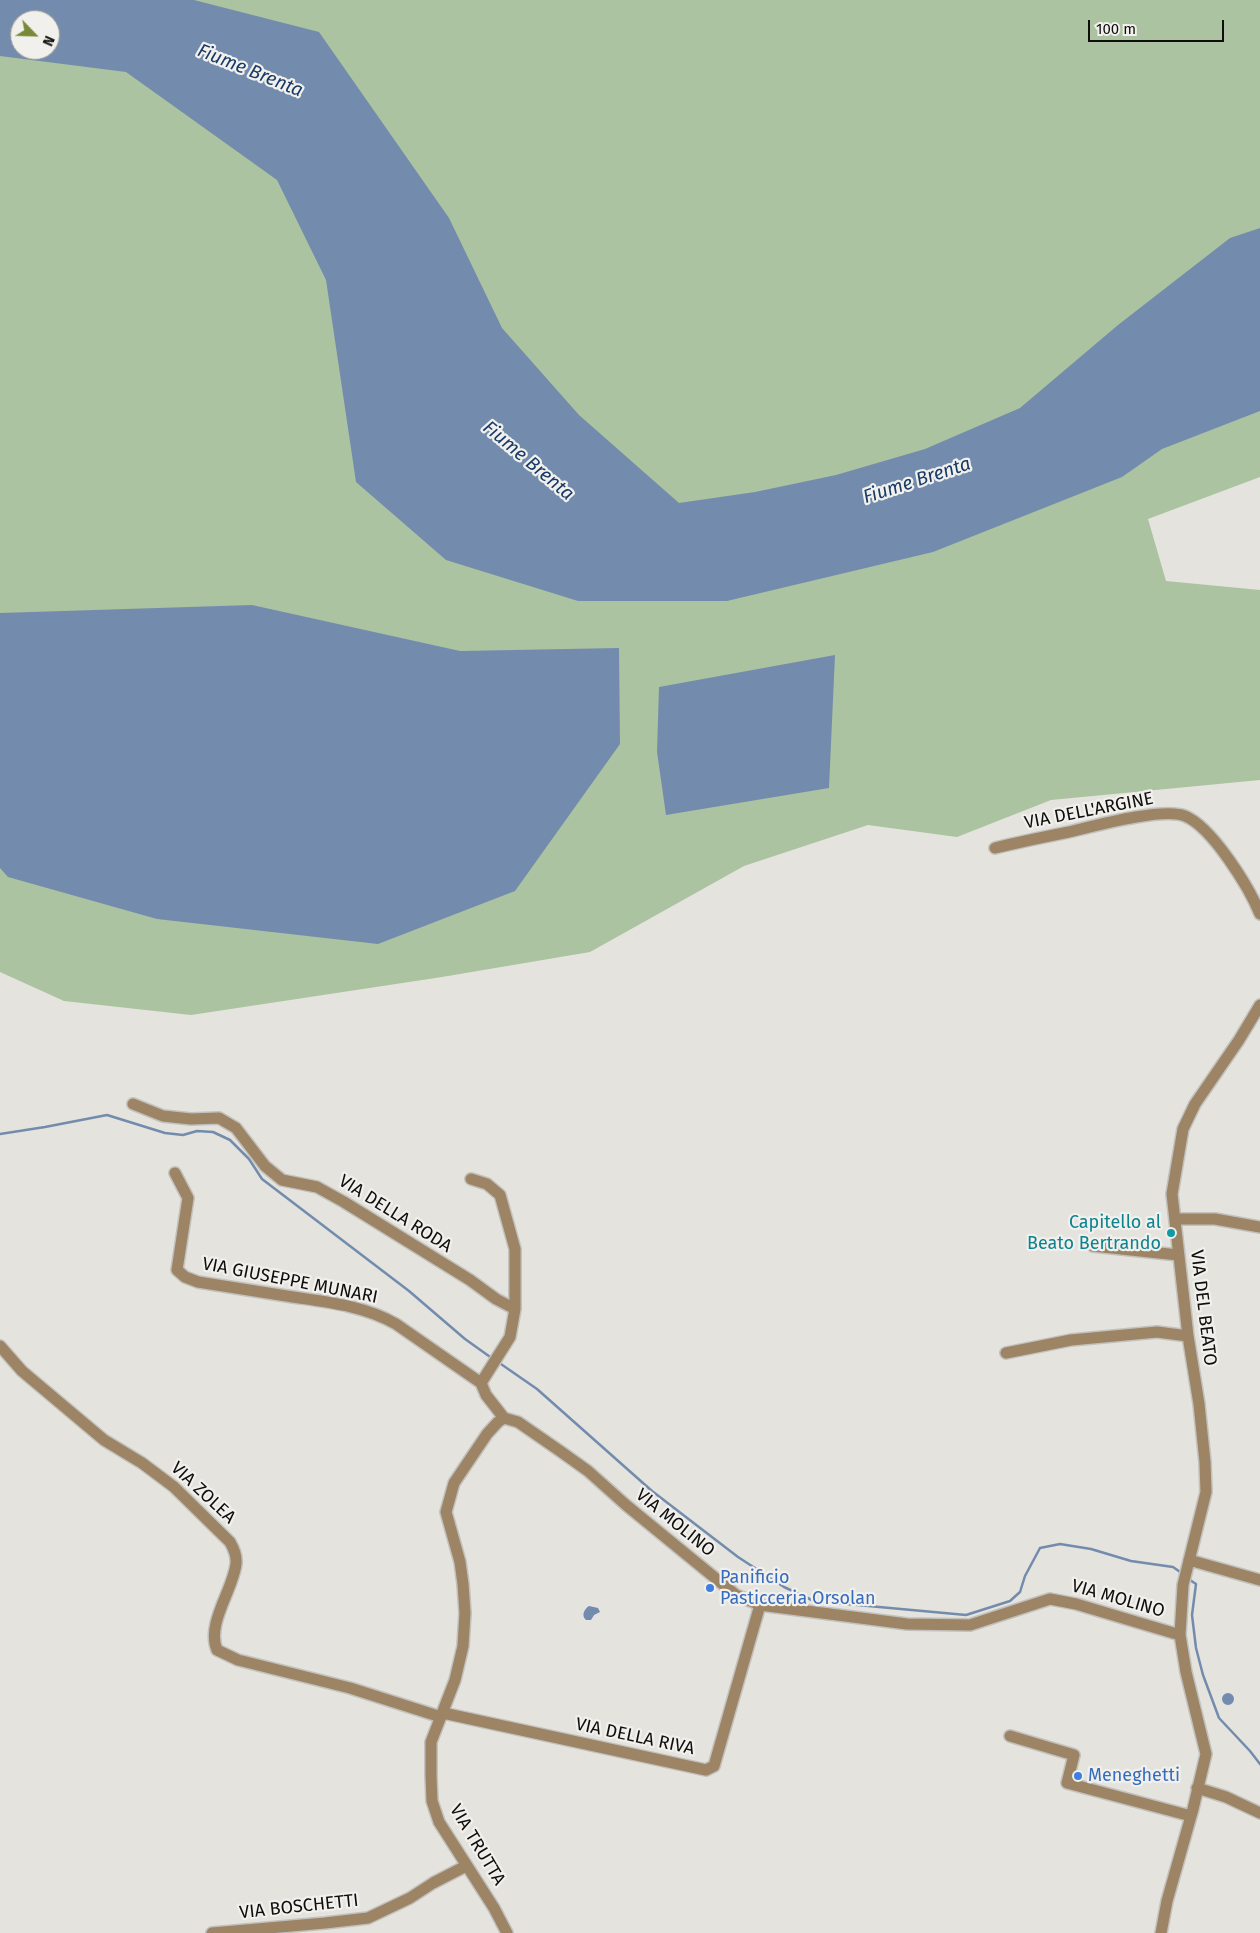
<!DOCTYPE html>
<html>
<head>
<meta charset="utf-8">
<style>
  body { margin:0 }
  #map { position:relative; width:1260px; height:1933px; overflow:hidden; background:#e4e3de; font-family:"Fira Sans",sans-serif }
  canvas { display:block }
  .north { position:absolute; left:10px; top:10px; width:50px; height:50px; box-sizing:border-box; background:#f1f0ec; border:1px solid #979693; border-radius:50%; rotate:114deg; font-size:14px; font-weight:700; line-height:20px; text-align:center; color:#0f0e0d }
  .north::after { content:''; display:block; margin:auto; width:18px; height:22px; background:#788938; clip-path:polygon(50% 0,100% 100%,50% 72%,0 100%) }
  .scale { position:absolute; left:1088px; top:20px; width:136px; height:22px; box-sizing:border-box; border:2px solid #0f0e0d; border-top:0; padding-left:6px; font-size:15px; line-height:18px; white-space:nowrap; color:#0f0e0d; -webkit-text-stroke:4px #f1f0ec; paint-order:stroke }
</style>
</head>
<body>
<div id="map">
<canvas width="1260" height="1933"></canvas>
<div class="north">N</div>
<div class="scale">100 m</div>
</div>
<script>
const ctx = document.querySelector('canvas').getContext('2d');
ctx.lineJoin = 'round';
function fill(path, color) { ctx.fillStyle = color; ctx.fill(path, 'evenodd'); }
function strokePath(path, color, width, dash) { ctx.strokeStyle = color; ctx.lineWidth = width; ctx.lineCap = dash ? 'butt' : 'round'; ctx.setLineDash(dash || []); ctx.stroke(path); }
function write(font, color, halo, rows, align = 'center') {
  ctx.font = font + ' "Fira Sans",sans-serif'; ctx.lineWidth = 4.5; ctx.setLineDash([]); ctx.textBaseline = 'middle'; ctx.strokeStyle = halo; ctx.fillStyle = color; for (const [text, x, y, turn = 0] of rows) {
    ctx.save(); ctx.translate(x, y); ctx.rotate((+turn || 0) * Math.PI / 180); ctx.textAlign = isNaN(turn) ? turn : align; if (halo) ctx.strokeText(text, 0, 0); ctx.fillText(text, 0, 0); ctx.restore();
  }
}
const green = new Path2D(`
  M0,0H1260V477L1148,519L1166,581L1260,590V780L1051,800L957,837L868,825L744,866L590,952L442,977L191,1015L64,1001L0,972ZM20,20H50V50H20Z`);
const water = new Path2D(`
  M0,0H194L319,32L449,218L502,328L579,415L679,503L755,492L836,475L925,449L1020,408L1118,325L1230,238L1260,228V411L1162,449L1122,477L933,552L727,601H578L446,560L356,482L326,280L277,180L126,72L0,56ZM20,20H50V50H20Z
  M252,605L460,651L619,648L620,744L515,891L378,944L157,919L8,877L0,868V613Z
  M835,655L829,788L666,815L657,752L659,687Z
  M589,1606L598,1608L600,1612L594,1615L591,1620H586C581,1616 584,1609 589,1606Z
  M1222 1699a6 6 0 1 1 12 0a6 6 0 1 1-12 0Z`);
const stream = new Path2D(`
  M0,1134L45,1127L107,1115L165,1133L183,1135L197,1131L213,1132L230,1140L249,1159L262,1179L409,1291L465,1339L493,1359
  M498,1362L537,1389L652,1491L738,1557L784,1587L814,1601L966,1615L1010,1601L1020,1592L1025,1576L1040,1548L1060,1544L1091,1549L1131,1561L1173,1567L1183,1574
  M1187,1578L1196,1584L1192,1615L1196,1648L1203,1675L1219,1718L1250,1751L1260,1764`);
const minor = new Path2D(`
  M995,848C1019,842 1044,837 1069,832C1094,826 1163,807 1185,816C1212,827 1249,887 1260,914
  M133,1104L163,1116L191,1119L219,1118L236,1128L265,1166L282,1180L317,1187L344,1202L470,1280L496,1299L515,1309L510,1337L481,1383
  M175,1173L188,1198L177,1270L185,1277L198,1282C230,1287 262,1292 293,1297C328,1302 365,1306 396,1324L481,1383
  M471,1179L487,1184L500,1195L515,1249V1309
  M1175,1219H1215L1260,1227
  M1093,1246L1178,1255
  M0,1346L22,1371L104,1440L142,1463L174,1487L230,1542C234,1549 237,1556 236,1564C233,1590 206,1624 217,1650L238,1660L350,1688L441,1717
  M1006,1353L1071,1340L1157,1332L1188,1336
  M481,1383L486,1395L504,1418
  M1189,1560L1260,1580
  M443,1713L706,1770L714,1766L760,1605
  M1010,1736L1074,1755L1067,1783L1191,1816
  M1197,1788L1226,1797L1260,1813
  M212,1933L325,1923L368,1918L410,1898L433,1883L466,1866
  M507,1933L494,1908L439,1822L432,1801L431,1775V1742L455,1680L463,1646L465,1613L463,1584L460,1562L446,1512L454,1483L487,1434L498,1422L504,1418L518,1422L560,1451L588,1471L626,1505L736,1595L760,1605L907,1624L970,1625L1050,1599L1076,1604L1180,1635
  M1161,1933L1167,1901L1193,1809L1206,1754L1186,1672L1180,1635L1183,1585L1206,1492L1205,1462L1199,1404L1188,1336L1172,1194L1183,1129L1195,1104L1239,1040L1260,1005`);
const markers = [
  [1171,1233,5,"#0f9aa8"],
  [710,1588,5,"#3f7fe0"],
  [1078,1776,5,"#3f7fe0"]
];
const streetNames = [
  ["VIA DELL'ARGINE",1089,811,-11],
  ["VIA DELLA RODA",395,1214,32],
  ["VIA GIUSEPPE MUNARI",290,1281,11],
  ["VIA DEL BEATO",1203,1308,83],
  ["VIA ZOLEA",203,1493,43],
  ["VIA MOLINO",675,1523,39],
  ["VIA MOLINO",1118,1599,16],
  ["VIA DELLA RIVA",635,1737,12],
  ["VIA TRUTTA",477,1845,59],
  ["VIA BOSCHETTI",299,1907,-6]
];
const cultureNames = [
  ["Capitello al",1161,1223],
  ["Beato Bertrando",1161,1244]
];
const shopNames = [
  ["Panificio",720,1578],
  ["Pasticceria Orsolan",720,1599],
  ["Meneghetti",1088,1776]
];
const waterNames = [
  ["Fiume Brenta",250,71,22],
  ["Fiume Brenta",528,461,40],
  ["Fiume Brenta",917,481,-18]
];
fill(green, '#abc3a0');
fill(water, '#738cad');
strokePath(stream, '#738cad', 2.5);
strokePath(minor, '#c2c1bd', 14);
strokePath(minor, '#9c8465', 11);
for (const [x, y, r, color] of markers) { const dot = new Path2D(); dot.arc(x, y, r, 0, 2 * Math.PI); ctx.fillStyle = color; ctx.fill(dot); strokePath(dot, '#f1f0ec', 2); }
write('18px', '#0f0e0d', '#f1f0ec', streetNames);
write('18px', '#0d838f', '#f1f0ec', cultureNames, 'right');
write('18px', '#366cbe', '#f1f0ec', shopNames, 'left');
write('italic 19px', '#173a67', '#f1f0ec', waterNames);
</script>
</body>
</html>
